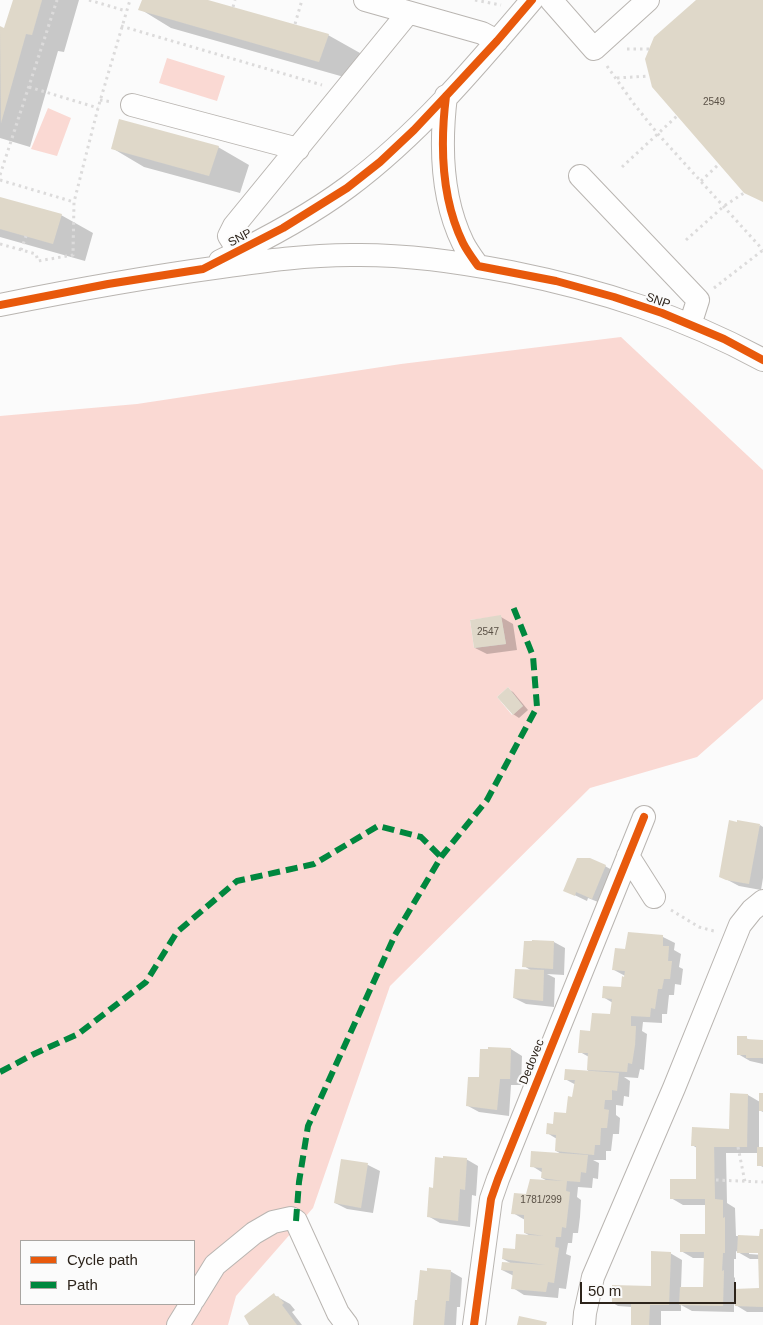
<!DOCTYPE html>
<html>
<head>
<meta charset="utf-8">
<style>
  body { margin:0 }
  #map { position:relative; width:763px; height:1325px; overflow:hidden; background:#fbfbfb; font-family:Helvetica,sans-serif }
  canvas { display:block }
  .legend { position:absolute; left:20px; top:1240px; width:175px; height:65px; box-sizing:border-box; background:#fbfbfb; border:1px solid #a9a5a1; margin:0; padding:6px 9px; list-style:none; font-size:15px; color:#2d241b }
  .legend li { display:flex; align-items:center; gap:10px; height:25px }
  .legend b { width:25px; border:1px solid #a9a5a1 }
  .scale { position:absolute; left:580px; top:1282px; width:156px; height:22px; box-sizing:border-box; border:2px solid #2d241b; border-top:0; padding-left:6px; font-size:15px; line-height:18px; white-space:nowrap; color:#2d241b; -webkit-text-stroke:4px #fbfbfb; paint-order:stroke }
</style>
</head>
<body>
<div id="map">
<canvas width="763" height="1325"></canvas>
<ul class="legend">
<li><b style="height:6px;background:#e8590c"></b>Cycle path</li>
<li><b style="height:6px;background:#00873e"></b>Path</li>
</ul>
<div class="scale">50 m</div>
</div>
<script>
const ctx = document.querySelector('canvas').getContext('2d');
ctx.lineJoin = 'round';
function fill(path, color) { ctx.fillStyle = color; ctx.fill(path, 'evenodd'); }
function strokePath(path, color, width, dash) { ctx.strokeStyle = color; ctx.lineWidth = width; ctx.lineCap = dash ? 'butt' : 'round'; ctx.setLineDash(dash || []); ctx.stroke(path); }
function write(font, color, halo, rows, align = 'center') {
  ctx.font = font + ' Helvetica,sans-serif'; ctx.lineWidth = 4.5; ctx.setLineDash([]); ctx.textBaseline = 'middle'; ctx.strokeStyle = halo; ctx.fillStyle = color; for (const [text, x, y, turn = 0] of rows) {
    ctx.save(); ctx.translate(x, y); ctx.rotate((+turn || 0) * Math.PI / 180); ctx.textAlign = isNaN(turn) ? turn : align; if (halo) ctx.strokeText(text, 0, 0); ctx.fillText(text, 0, 0); ctx.restore();
  }
}
const green = new Path2D(`
  M167,58L225,76L217,101L159,83Z
  M48,108L71,118L57,156L31,149Z
  M621,337L763,470V699L697,757L590,788L390,986L313,1208L236,1296L228,1325H0V416L137,404L401,364ZM501,616L506,644L474,648L470,620ZM508,687L523,706L512,715L497,697ZM21,1241H194V1304H21Z`);
const shadow = new Path2D(`
  M14,0H79L64,52L58,51L30,147L0,138V28L5,29Z
  M143,0H204L328,35L360,53L351,79L171,28L140,9Z
  M218,147L249,165L240,193L144,167L112,148Z
  M0,198L61,215L93,233L85,261L0,237Z
  M501,617L513,624L517,650L487,654L475,648Z
  M508,689L513,692L528,710L519,718L513,714Z
  M760,825L763,827V878L761,890L739,886L720,876Z
  M605,866L617,873L603,904L588,898L587,901L564,890Z
  M663,937L675,943L674,950L681,954L679,967L683,969L681,985L675,984L674,995H669L667,1014H662V1023L643,1022L642,1031L647,1034L644,1070L640,1069L638,1078L624,1077L630,1081L629,1097L624,1096L623,1106L616,1105V1115L620,1118L619,1134H613L611,1151H606V1160H593L599,1163L598,1179L593,1178L592,1188L578,1187L577,1197L581,1200L580,1217L578,1233H573L572,1243H568L566,1254L571,1256L566,1289L559,1288L558,1298L524,1295L513,1288L514,1276L502,1270L512,1264L503,1259L517,1250L532,1237L525,1233V1220L513,1213L527,1196L549,1182L542,1178L543,1173L532,1166L563,1155L556,1151L557,1139L547,1133L568,1114L573,1098L576,1085L565,1079L588,1072L589,1057L580,1052L592,1032L611,1016L613,1003L603,997L622,988L629,978L614,970L626,950Z
  M554,942L565,948L564,975L547,974L555,978L554,1007L526,1004L514,998L532,971L524,966Z
  M746,1038L752,1041H763V1064L750,1061L738,1054Z
  M511,1049L522,1056L521,1085H511L509,1116L479,1112L468,1106L480,1078Z
  M763,1094V1112L759,1110V1148H763V1167L759,1165V1153H726L727,1203L735,1208L736,1236L760,1237L763,1230V1252H749V1254L763,1255V1312H747L734,1304V1312L692,1311L681,1305V1311H661V1325H632V1307L618,1306L613,1303L652,1288L670,1253L682,1260L681,1288L704,1289L705,1258H693L681,1251L706,1235V1205H683L671,1198L697,1180V1148L692,1145L730,1130L748,1095L760,1102ZM736,1251L750,1259H759L760,1289L735,1290V1278L734,1277V1259H736Z
  M466,1159L478,1166L476,1196L472,1195L470,1227L440,1223L428,1216L434,1189Z
  M342,1161L368,1165L380,1171L373,1213L347,1209L335,1203Z
  M450,1271L462,1278L460,1307H457L456,1325H414L419,1301Z
  M274,1295L290,1304L295,1310L292,1312L302,1325H251Z`);
const building = new Path2D(`
  M13,0H42L32,35L26,34L1,123L0,26L4,28Z
  M142,0H208L329,34L319,62L138,10Z
  M696,0H763V202L744,193L652,87L645,59L654,37Z
  M119,119L219,146L209,176L111,149Z
  M0,197L62,214L53,244L0,229Z
  M501,615L506,644L474,648L470,620Z
  M508,687L523,706L513,715L497,697Z
  M729,820L737,822V820L760,824L749,884L726,880L719,877Z
  M577,858H590L606,865L592,899L576,892L575,896L563,891Z
  M628,932L663,935V946H669L668,961H672L670,979H664L662,989H658L655,1009L651,1008L650,1017L631,1016V1026H636L635,1045L632,1064L628,1063L627,1072L587,1070L588,1053H578L580,1030L590,1031L592,1013L610,1014L612,999L602,998L603,986L621,987L622,976L624,977L625,971L612,970L615,948L625,949Z
  M532,940L554,941L553,969L522,967L524,941H532Z
  M515,969L544,970L543,1001L513,998Z
  M737,1036H747V1039L763,1040V1058H746V1055H737Z
  M488,1047L511,1048L510,1079H500L497,1110L466,1106L468,1077H479L480,1049H488Z
  M565,1069L619,1073L617,1091L612,1090V1100H605L604,1109L609,1110L607,1128H601L600,1145H595L594,1155L555,1151L556,1135L546,1134L547,1123L553,1124L554,1112L566,1113L568,1096L572,1097L575,1080H564Z
  M730,1093L748,1094L747,1147H714L715,1199L723,1200V1218L725,1217V1253H723L722,1271L724,1270L723,1306L679,1305L680,1287H703L704,1252H680V1234H705V1199H670V1179H696V1146H691L692,1127L729,1129Z
  M759,1093H763V1111H759Z
  M757,1147H763V1166H757Z
  M531,1151L588,1155L586,1173L581,1172L580,1182L567,1181L566,1191L570,1192L566,1228L562,1227L561,1237H556L555,1247L559,1248L554,1283L548,1282L546,1292L511,1289L513,1271L501,1270L502,1262L546,1265L502,1259L503,1248L515,1249L516,1234L544,1236L524,1233V1215L511,1214L514,1193L526,1194L530,1179L564,1181L541,1178L542,1168L530,1167Z
  M443,1156L467,1158L465,1190L460,1189L458,1221L427,1217L429,1187L433,1188L435,1157L443,1158Z
  M341,1159L368,1163L361,1208L334,1203Z
  M760,1229H763V1307L735,1306L734,1289L759,1288L758,1253H737L738,1235L759,1236Z
  M651,1251L671,1252L669,1305H650L649,1325H631V1304H612V1285L651,1286Z
  M427,1268L451,1270L449,1301H446L444,1325H413L415,1300H417L420,1270L427,1271Z
  M274,1293L276,1297L278,1296L284,1303L282,1305L297,1325H249L244,1316Z
  M519,1316L547,1322L546,1325H517Z`);
const path = new Path2D(`
  M89,0L126,11
  M475,0L501,5
  M233,7L235,0
  M295,24L302,0
  M121,26L322,85
  M627,49H649
  M607,66L634,104L658,134L763,250
  M617,78L649,76
  M29,87L98,108
  M100,100L112,102
  M622,167L677,116
  M0,175L57,0
  M0,180L74,202
  M701,181L719,164
  M686,240L724,206L744,193
  M0,244L36,254L38,261L73,255L74,202L98,108L130,0
  M21,250L26,236
  M714,288L763,250
  M671,910L699,927L714,931
  M738,1147L745,1182
  M716,1180L763,1182`);
const minor = new Path2D(`
  M365,0L482,33L497,41
  M551,0L594,49L648,0
  M446,96C440,145 441,198 463,243C467,251 473,259 478,266
  M132,105L298,149
  M580,176L698,300L690,325
  M239,252L229,236L234,226L408,13
  M220,261C264,240 309,216 348,187C418,135 476,66 532,0
  M0,305C74,290 147,277 221,267C264,261 307,255 351,255C405,254 458,262 511,272C601,290 682,316 763,360
  M628,856L654,897
  M194,1299L215,1265L254,1233L273,1222L291,1218L296,1221L338,1313L347,1325
  M178,1325L191,1304
  M474,1325L491,1199L498,1179L644,817
  M584,1325L585,1313L593,1277L674,1088L740,925L752,910L763,901`);
const quiet = new Path2D(`
  M0,1072L34,1054L78,1034L146,982L177,932L237,881L314,864L378,826L421,837L441,857
  M296,1221L299,1182L308,1126L395,935L441,857L487,800L537,707L533,656L512,604`);
const cycleway = new Path2D(`
  M446,96C440,145 441,198 463,243C467,251 473,259 478,266L556,281L614,297L662,313L724,339L763,360
  M0,305L108,284L203,269L283,228L347,188L380,162L414,130L446,96L497,41L532,0
  M474,1325L491,1199L498,1179L644,817`);
const numberNames = [
  ["2549",714,102],
  ["2547",488,632],
  ["1781/299",541,1200]
];
const streetNames = [
  ["SNP",240,238,-28],
  ["SNP",658,301,20],
  ["Dedovec",532,1062,-68]
];
fill(green, '#fad9d3');
fill(shadow, '#0003');
fill(building, '#dfd8c9');
strokePath(minor, '#b9b5b1', 24);
strokePath(path, '#dcdbdb', 3, [2.5, 4]);
strokePath(minor, '#fefefe', 22);
strokePath(quiet, '#00873e', 6, [12, 6]);
strokePath(cycleway, '#e8590c', 8);
write('10px', '#5a5146', null, numberNames);
write('12px', '#2d241b', '#fbfbfb', streetNames);
</script>
</body>
</html>
